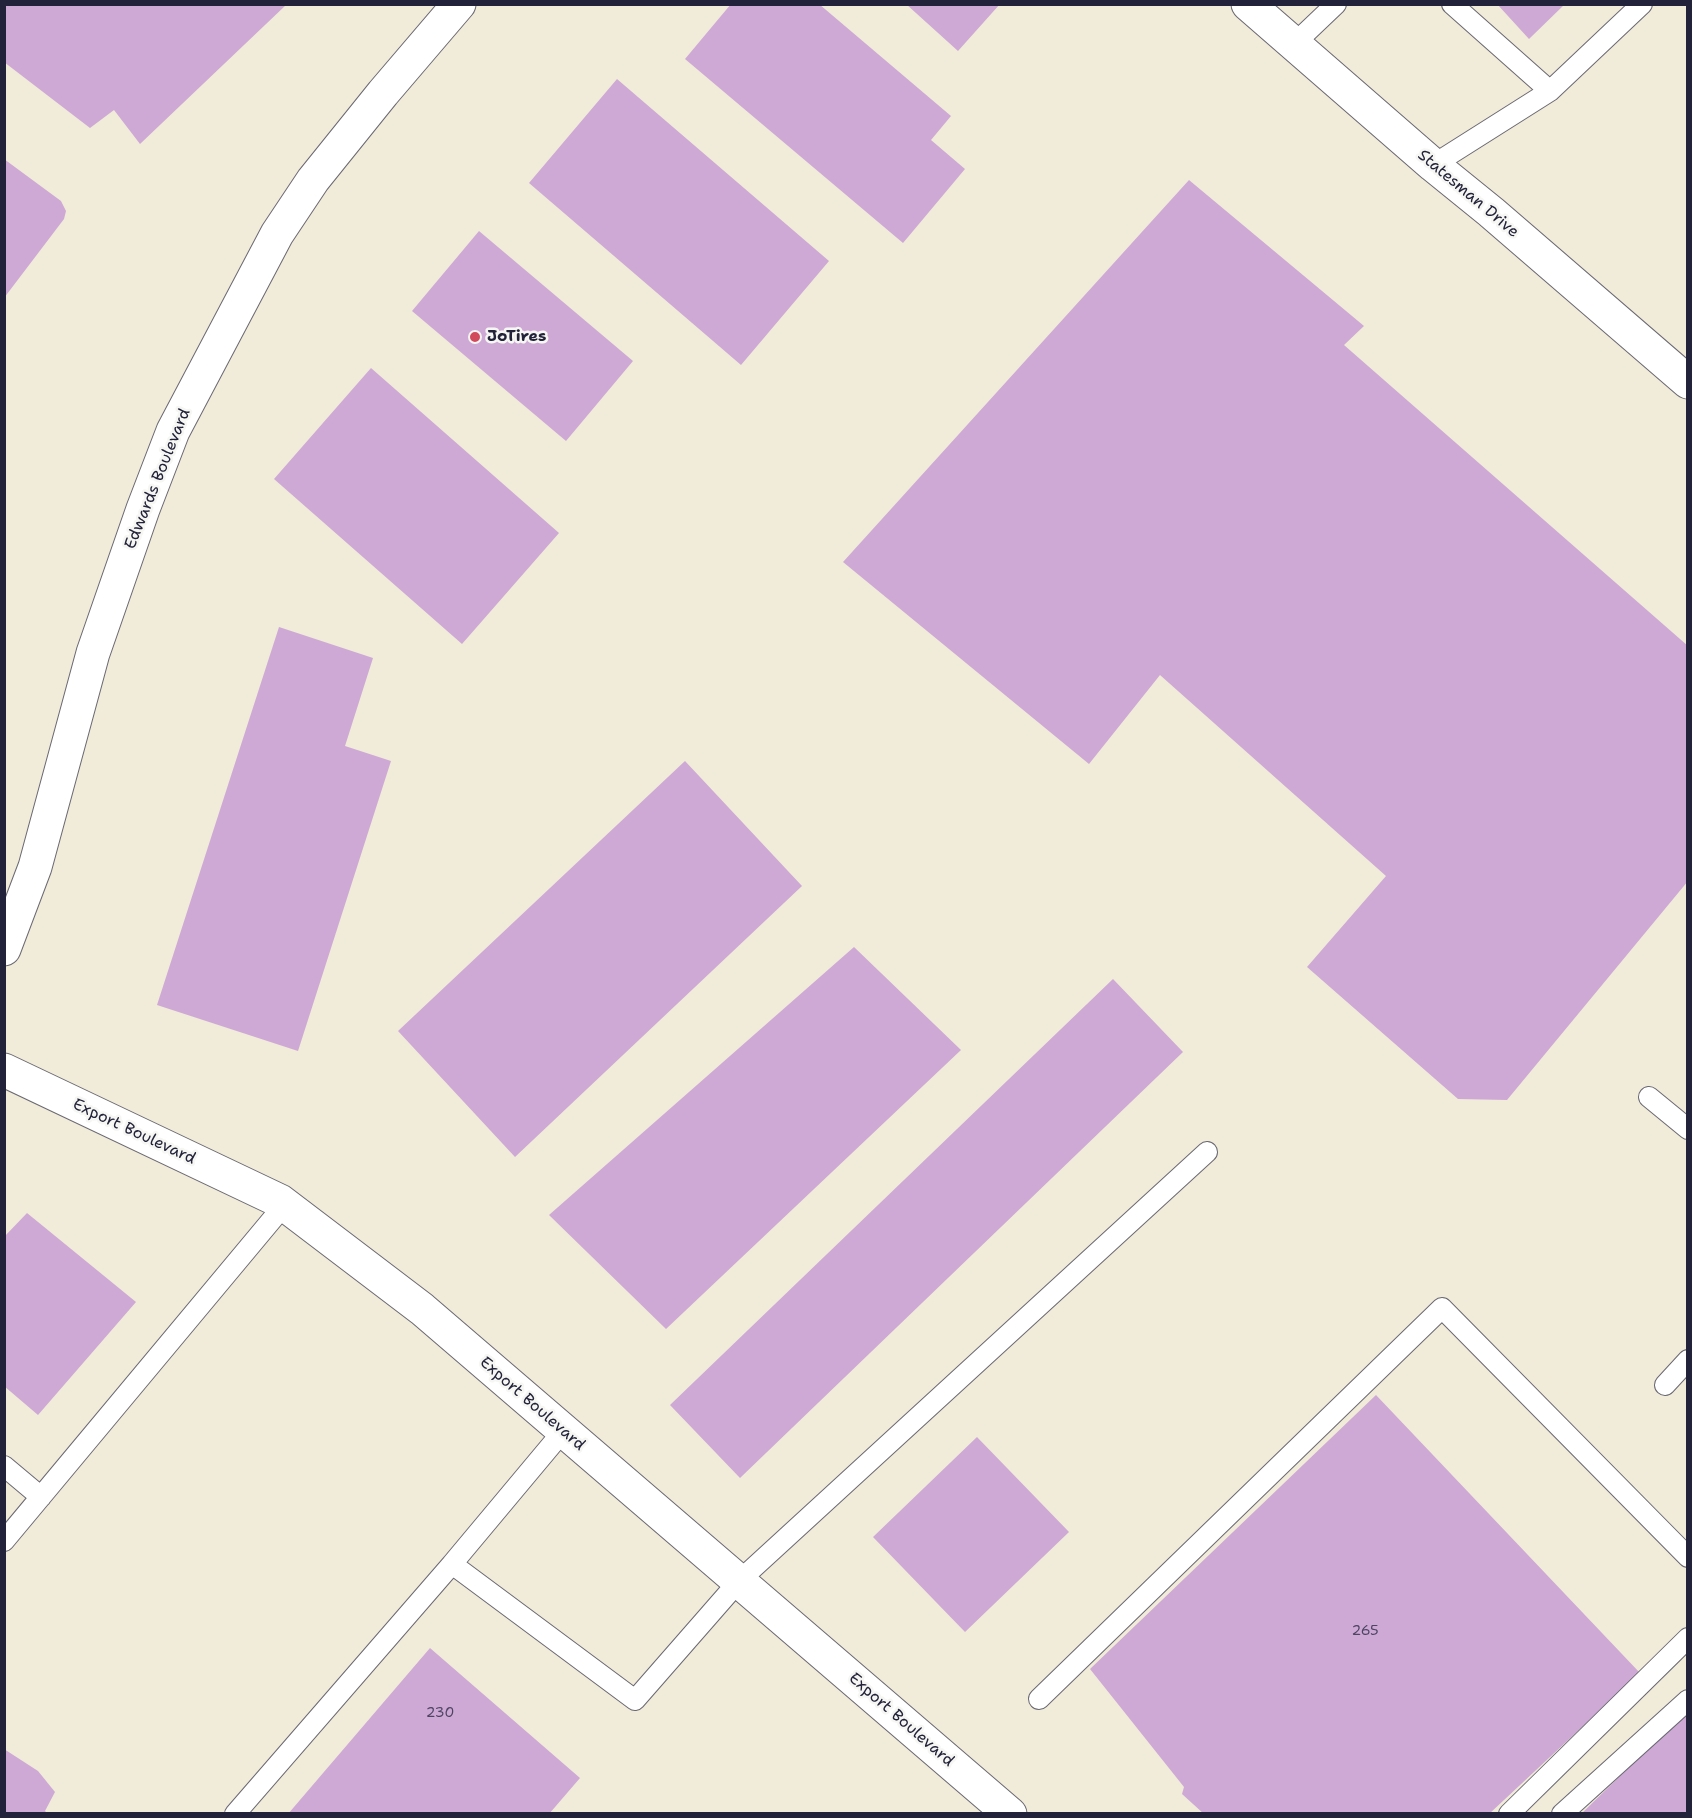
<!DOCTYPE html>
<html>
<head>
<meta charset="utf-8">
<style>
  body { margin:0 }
  #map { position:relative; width:1692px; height:1818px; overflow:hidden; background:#f1ebd9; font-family:"Shantell Sans",sans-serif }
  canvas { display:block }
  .frame { position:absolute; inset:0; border:6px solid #22223b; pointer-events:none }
</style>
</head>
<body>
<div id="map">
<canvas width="1692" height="1818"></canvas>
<div class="frame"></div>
</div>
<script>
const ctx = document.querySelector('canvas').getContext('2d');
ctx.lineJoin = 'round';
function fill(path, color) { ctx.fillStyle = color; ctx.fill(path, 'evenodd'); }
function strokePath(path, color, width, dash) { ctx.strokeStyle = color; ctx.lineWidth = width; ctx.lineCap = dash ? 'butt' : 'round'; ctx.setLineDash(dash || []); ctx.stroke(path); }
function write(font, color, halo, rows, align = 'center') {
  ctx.font = font + ' "Shantell Sans",sans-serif'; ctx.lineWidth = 5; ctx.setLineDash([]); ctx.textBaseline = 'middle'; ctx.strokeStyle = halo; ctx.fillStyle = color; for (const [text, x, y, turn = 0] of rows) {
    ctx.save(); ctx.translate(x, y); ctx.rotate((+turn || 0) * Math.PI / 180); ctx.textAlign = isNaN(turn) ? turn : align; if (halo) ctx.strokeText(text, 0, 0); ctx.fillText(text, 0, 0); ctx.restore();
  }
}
const building = new Path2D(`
  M731,4H819L951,116L931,140L965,169L903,243L685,59Z
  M906,4H1000L958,51Z
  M1497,4H1565L1529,39Z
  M4,5H286L140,144L114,110L90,128L4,62Z
  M617,79L829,261L741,365L529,183Z
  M4,159L61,201L66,211L64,219L4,298Z
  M1189,180L1364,326L1344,345L1688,646V881L1507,1100L1458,1099L1307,967L1386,876L1160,675L1089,764L843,562Z
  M479,231L633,361L566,441L412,311Z
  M371,368L559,533L462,644L274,479Z
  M279,627L373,658L345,746L391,761L298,1051L157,1005Z
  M685,761L802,886L515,1157L398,1031Z
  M854,947L961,1050L666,1329L549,1215Z
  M1113,979L1183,1052L740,1478L670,1405Z
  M27,1213L136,1302L38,1415L4,1386V1237Z
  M1376,1395L1640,1673L1489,1814H1204L1182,1794L1184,1787L1090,1669Z
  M977,1437L1069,1532L965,1632L873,1537Z
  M430,1648L580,1778L549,1814H288Z
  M1688,1710V1814H1581Z
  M4,1749L38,1771L55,1792L45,1811L48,1814H4Z`);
const service = new Path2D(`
  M1452,4L1550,91
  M1294,44L1336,4
  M1433,165L1550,91L1642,4
  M1649,1097L1688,1129
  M1665,1385L1688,1360
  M564,1430L452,1564L635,1700L739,1581L1207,1152
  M4,1466L41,1497
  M4,1541L285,1204
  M1039,1699L1442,1308L1688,1557
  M235,1814L452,1564
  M1509,1814L1688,1638
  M1562,1814L1688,1700`);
const minor = new Path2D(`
  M1248,4L1433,165L1491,212L1688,382
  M4,1070L280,1201L422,1309L1010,1814`);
const tertiary = new Path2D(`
  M4,949L35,867L93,653L143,509L173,431L277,234L313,180L383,93L459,4`);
const markers = [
  [475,337,6,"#d1495b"]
];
const numberNames = [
  ["265",1365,1631],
  ["230",440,1713]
];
const streetNames = [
  ["Statesman Drive",1468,194,40],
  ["Edwards Boulevard",158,479,-68],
  ["Export Boulevard",134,1132,25],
  ["Export Boulevard",532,1404,41],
  ["Export Boulevard",901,1720,41]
];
const poiNames = [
  ["JoTires",487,337]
];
fill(building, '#cea9d5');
strokePath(service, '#6a6872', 22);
strokePath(minor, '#6a6872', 35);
strokePath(tertiary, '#6a6872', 35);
strokePath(service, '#fff', 20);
strokePath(minor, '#fff', 33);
strokePath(tertiary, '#fff', 33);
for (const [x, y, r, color] of markers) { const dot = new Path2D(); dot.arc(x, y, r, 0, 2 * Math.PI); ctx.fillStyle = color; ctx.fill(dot); strokePath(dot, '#f6f6f2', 2); }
write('14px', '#4d4462', null, numberNames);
write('16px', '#22223b', '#f6f6f2', streetNames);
write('bold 16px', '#22223b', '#f6f6f2', poiNames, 'left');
</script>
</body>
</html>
